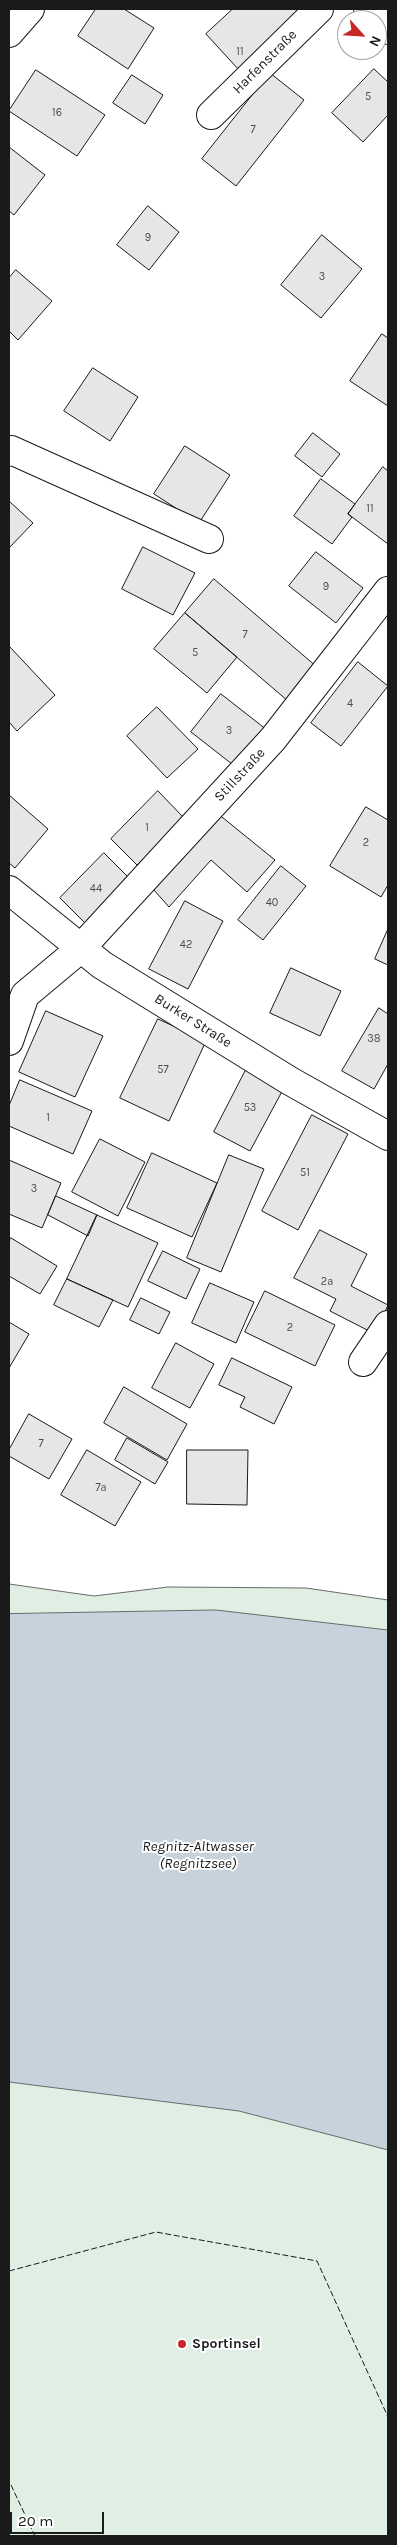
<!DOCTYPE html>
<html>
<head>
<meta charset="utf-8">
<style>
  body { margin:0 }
  #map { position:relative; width:397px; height:2545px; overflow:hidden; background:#fff; font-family:Karla,sans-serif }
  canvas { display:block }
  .frame { position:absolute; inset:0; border:10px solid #1a1a1a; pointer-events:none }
  .north { position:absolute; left:337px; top:10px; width:50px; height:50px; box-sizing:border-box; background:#fff; border:1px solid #a3a3a3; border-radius:50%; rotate:116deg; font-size:14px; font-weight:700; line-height:20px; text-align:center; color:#1a1a1a }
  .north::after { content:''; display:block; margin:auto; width:18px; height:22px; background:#c62828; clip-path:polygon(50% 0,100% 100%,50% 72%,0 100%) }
  .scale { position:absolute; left:10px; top:2512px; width:94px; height:22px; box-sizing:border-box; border:2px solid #1a1a1a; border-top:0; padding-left:6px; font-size:15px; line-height:18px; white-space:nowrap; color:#1a1a1a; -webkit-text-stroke:4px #fff; paint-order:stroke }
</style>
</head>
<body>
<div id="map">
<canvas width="397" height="2545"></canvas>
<div class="frame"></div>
<div class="north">N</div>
<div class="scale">20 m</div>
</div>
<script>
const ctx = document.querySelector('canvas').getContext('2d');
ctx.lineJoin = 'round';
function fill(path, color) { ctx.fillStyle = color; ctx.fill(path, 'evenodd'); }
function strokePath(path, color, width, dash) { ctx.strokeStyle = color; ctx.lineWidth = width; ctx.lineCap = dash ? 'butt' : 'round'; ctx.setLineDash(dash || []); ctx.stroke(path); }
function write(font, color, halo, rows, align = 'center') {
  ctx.font = font + ' Karla,sans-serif'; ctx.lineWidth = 4; ctx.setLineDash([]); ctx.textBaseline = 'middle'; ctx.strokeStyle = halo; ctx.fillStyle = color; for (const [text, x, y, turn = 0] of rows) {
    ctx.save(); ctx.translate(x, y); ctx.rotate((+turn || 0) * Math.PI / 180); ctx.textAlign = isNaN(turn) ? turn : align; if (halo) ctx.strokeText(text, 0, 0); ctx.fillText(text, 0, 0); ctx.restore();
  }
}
const green = new Path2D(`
  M9,1584L94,1596L168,1587L306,1588L388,1600V2536H9Z`);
const water = new Path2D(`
  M216,1610L388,1630V2150L239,2111L9,2082V1614Z`);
const building = new Path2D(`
  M96,9H124L154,28L128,69L78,36Z
  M233,9H304L239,70L206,34Z
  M374,69L388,82V115L363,142L332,113Z
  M36,70L105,115L77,156L9,111Z
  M270,73L304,100L236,186L202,159Z
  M132,75L163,95L145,124L113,103Z
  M9,147L45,175L14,215L9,211Z
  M148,206L179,232L149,270L117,245Z
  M322,235L362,269L321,318L281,285Z
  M16,270L52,301L18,340L9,331V278Z
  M382,334L388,338V406L350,381Z
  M93,368L138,397L110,441L64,411Z
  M313,433L340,454L322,477L295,456Z
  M185,446L230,475L199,523L154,494Z
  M383,467L388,471V544L348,514Z
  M321,479L355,504L348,514L352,517L332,544L294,516Z
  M9,501L33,523L9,548Z
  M143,547L195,573L173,615L122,589Z
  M316,552L363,588L336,623L289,586Z
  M214,579L317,667L288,701L185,613Z
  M185,613L237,657L207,693L154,649Z
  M9,646L55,695L17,731L9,722Z
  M358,662L388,686L341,746L311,723Z
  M221,694L267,730L237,768L191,732Z
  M157,707L198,749L167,778L127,736Z
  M158,791L184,818L137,865L111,839Z
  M9,795L48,829L15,868L9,863Z
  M366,807L388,820V885L381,897L330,866Z
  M217,813L275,860L247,892L211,860L169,907L154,890Z
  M104,853L131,880L87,925L60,898Z
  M281,866L306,886L263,940L238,920Z
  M185,901L223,921L188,989L149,969Z
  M388,929V965L375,959Z
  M291,968L341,991L320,1036L270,1013Z
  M379,1008L388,1014V1064L374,1089L342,1071Z
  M46,1011L103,1036L75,1097L19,1072Z
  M158,1019L206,1041L169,1121L120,1098Z
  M249,1064L286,1084L250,1151L214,1132Z
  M20,1080L92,1111L73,1154L9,1126V1106Z
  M312,1115L348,1134L298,1230L262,1211Z
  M100,1139L145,1162L118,1216L72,1192Z
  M152,1153L217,1183L192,1237L127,1208Z
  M229,1155L264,1169L221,1272L187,1258Z
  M9,1160L61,1183L42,1228L9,1214Z
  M56,1196L97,1215L88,1236L48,1215Z
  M97,1215L158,1243L128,1307L67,1279Z
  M320,1230L367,1254L351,1286L388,1305L375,1334L330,1311L336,1299L294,1278Z
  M11,1238L57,1266L40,1294L9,1276V1241Z
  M163,1251L200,1269L186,1299L148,1281Z
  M67,1279L113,1300L99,1327L54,1305Z
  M210,1283L254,1302L236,1343L192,1323Z
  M265,1291L335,1325L315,1366L245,1332Z
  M141,1298L170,1312L159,1334L130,1320Z
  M9,1322L29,1334L9,1368Z
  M176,1343L214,1364L190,1408L152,1388Z
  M232,1358L292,1387L274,1424L240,1407L245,1397L219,1385Z
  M124,1387L187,1424L167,1460L104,1423Z
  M29,1414L72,1439L49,1479L9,1456V1450Z
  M127,1438L168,1462L155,1484L115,1460Z
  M87,1450L141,1482L115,1526L61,1495Z
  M187,1450H248L247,1505L187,1504Z`);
const minor = new Path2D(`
  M368,9L388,30
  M9,33L30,9
  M211,115L319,9
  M9,452L11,450L209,539
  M9,1041L25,995L80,949L273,739L388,591
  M363,1362L388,1325`);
const major = new Path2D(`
  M9,890L102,965L290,1081L388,1136`);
const fence = new Path2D(`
  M9,2271L156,2232L317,2261L388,2417
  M11,2485L35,2536`);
const markers = [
  [182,2344,5,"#c62828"]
];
const numberNames = [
  ["11",240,52],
  ["5",368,97],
  ["16",57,113],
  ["7",253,130],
  ["9",148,238],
  ["3",322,277],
  ["11",370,509],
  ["9",326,587],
  ["7",245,635],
  ["5",195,653],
  ["4",350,704],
  ["3",229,731],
  ["1",147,828],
  ["2",366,843],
  ["44",96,889],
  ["40",272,903],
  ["42",186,945],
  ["38",374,1039],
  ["57",163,1070],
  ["53",250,1108],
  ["1",48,1118],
  ["51",305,1173],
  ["3",34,1189],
  ["2a",327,1282],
  ["2",290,1328],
  ["7",41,1444],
  ["7a",101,1488]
];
const streetNames = [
  ["Harfenstraße",265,62,-45],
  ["Stillstraße",240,775,-47],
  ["Burker Straße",193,1021,32]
];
const poiNames = [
  ["Sportinsel",192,2344]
];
const waterNames = [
  ["Regnitz-Altwasser",198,1847],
  ["(Regnitzsee)",198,1864]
];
fill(green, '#e0efe3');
strokePath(green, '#6a6a6a', 1);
fill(water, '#c6d2dc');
strokePath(water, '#6a6a6a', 1);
fill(building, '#e6e6e6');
strokePath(building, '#1a1a1a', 1);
strokePath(minor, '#1a1a1a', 30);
strokePath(major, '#1a1a1a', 30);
strokePath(minor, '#fff', 28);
strokePath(major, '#fff', 28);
strokePath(fence, '#1a1a1a', 1, [6, 2.5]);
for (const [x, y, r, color] of markers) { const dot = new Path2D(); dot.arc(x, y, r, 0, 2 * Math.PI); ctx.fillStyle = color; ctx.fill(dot); strokePath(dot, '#fff', 2); }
write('11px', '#4d4d4d', null, numberNames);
write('14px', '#1a1a1a', '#fff', streetNames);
write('bold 14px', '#1a1a1a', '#fff', poiNames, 'left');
write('italic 15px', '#1a1a1a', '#fff', waterNames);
</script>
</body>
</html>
